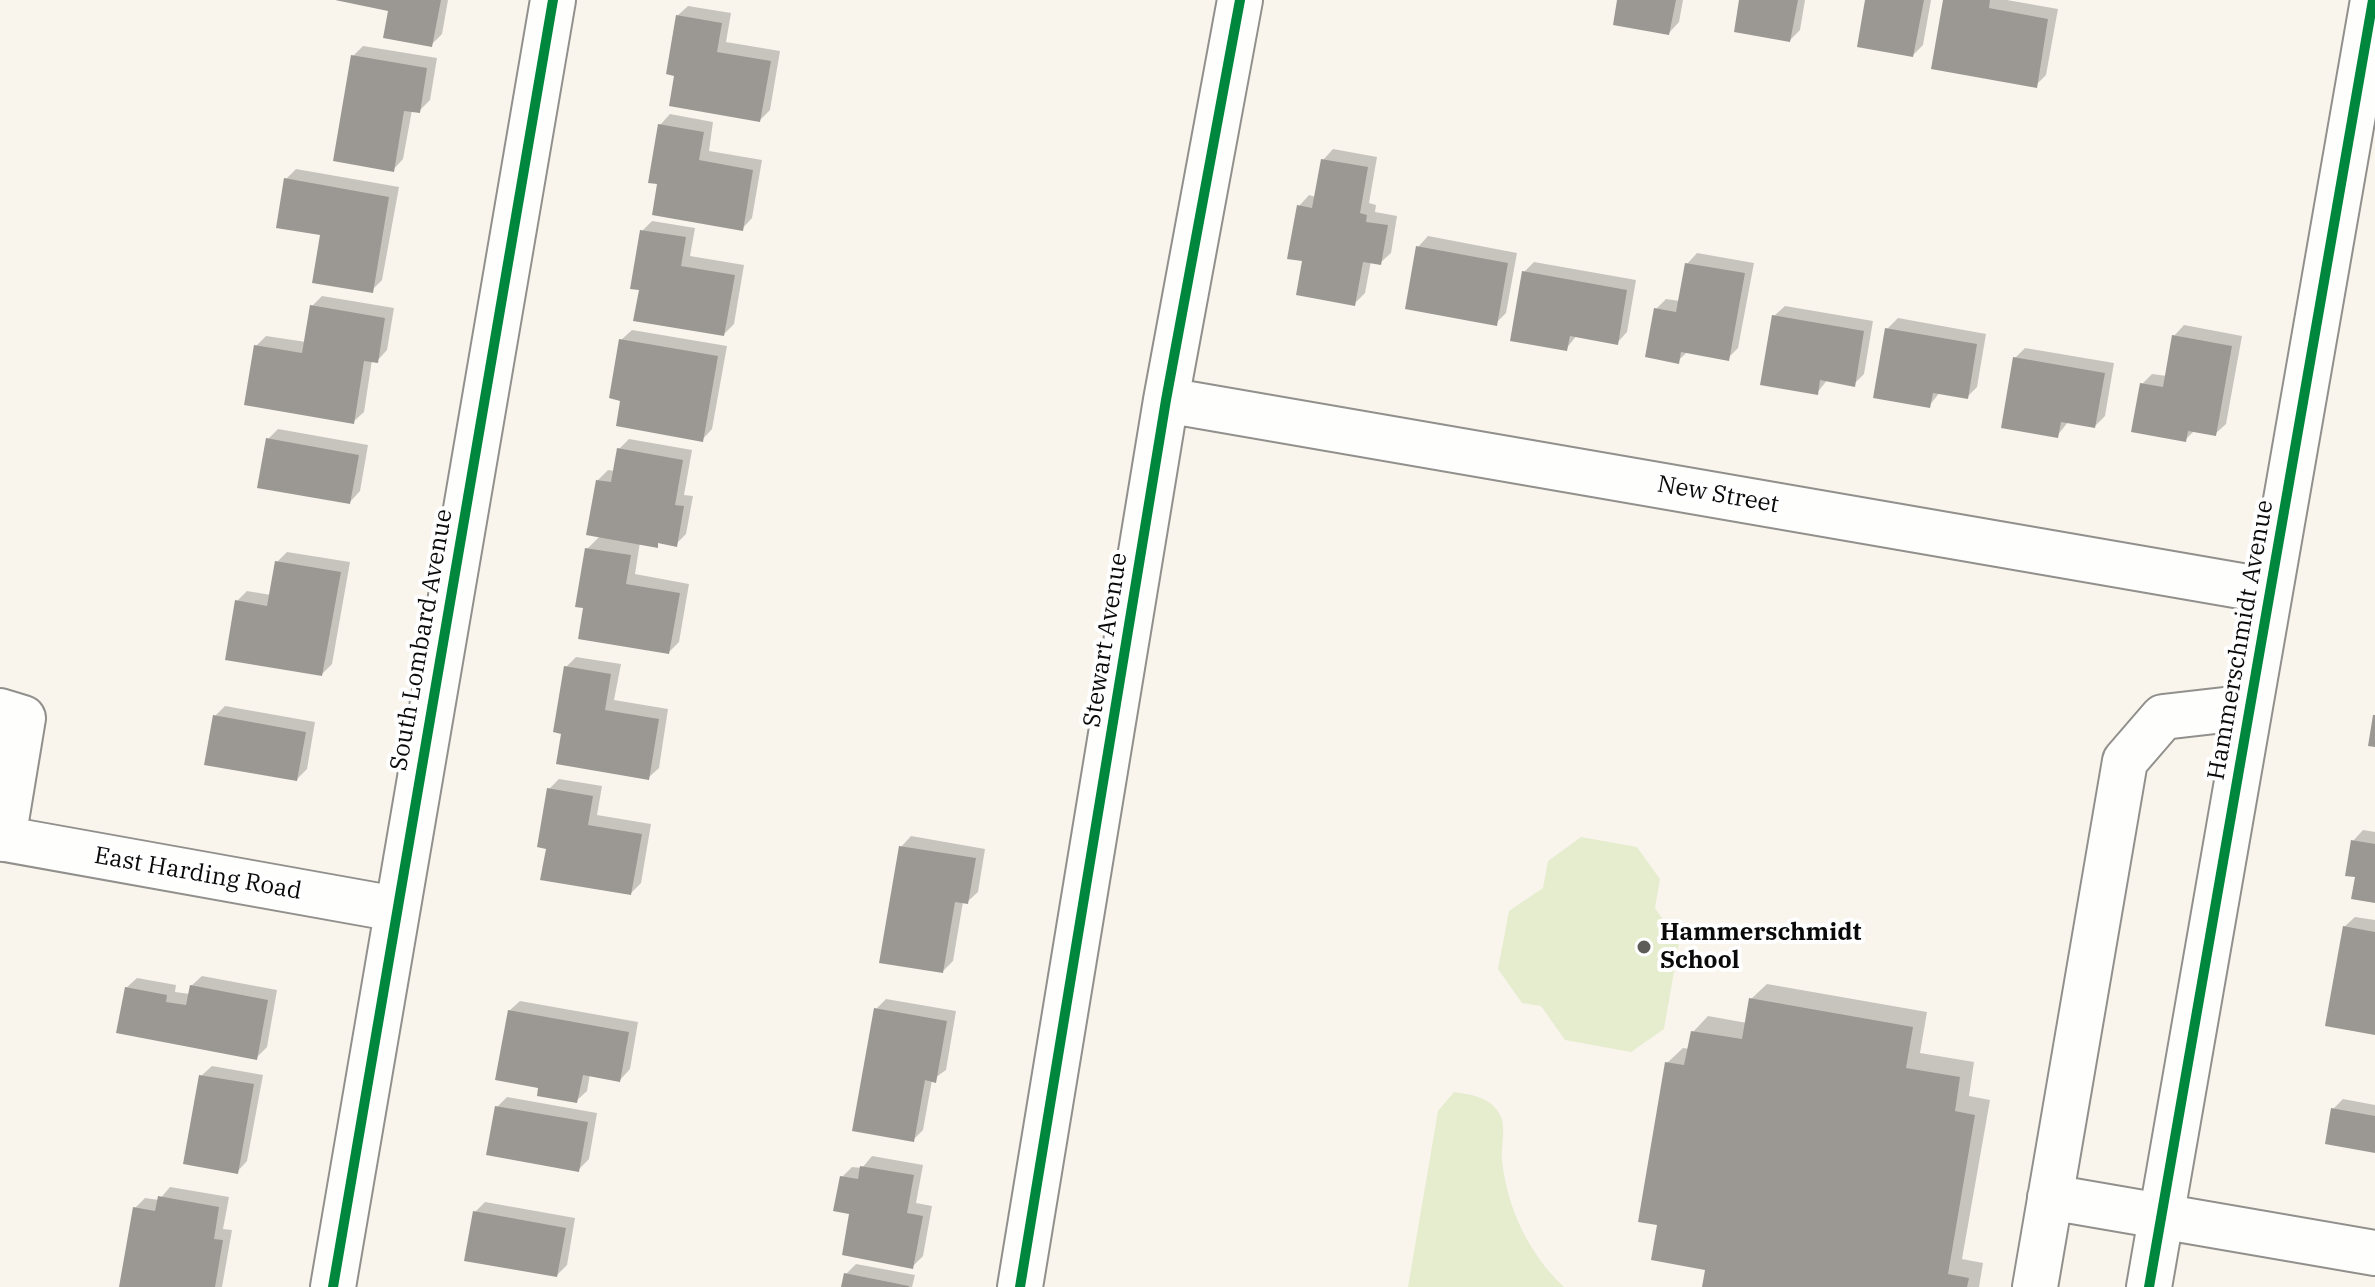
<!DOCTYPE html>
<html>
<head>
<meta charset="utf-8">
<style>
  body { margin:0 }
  canvas { display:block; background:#f9f5ed }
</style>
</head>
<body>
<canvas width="2375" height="1287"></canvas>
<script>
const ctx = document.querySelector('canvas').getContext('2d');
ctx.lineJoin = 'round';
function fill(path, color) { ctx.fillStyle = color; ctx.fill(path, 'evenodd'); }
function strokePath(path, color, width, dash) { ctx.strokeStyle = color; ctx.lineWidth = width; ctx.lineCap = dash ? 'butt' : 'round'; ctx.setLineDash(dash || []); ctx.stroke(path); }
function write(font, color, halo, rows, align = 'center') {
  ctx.font = font + ' "IBM Plex Serif",serif'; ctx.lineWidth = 8; ctx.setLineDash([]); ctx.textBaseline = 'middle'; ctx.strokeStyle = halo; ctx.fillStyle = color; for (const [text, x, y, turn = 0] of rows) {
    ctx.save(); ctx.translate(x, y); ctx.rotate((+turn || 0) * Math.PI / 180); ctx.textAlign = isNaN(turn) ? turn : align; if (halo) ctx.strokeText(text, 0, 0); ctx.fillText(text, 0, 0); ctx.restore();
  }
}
const green = new Path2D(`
  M1581,837L1637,847L1660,879L1655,908L1679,943L1664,1029L1631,1052L1565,1040L1541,1006L1522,1003L1498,969L1509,911L1543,888L1548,861Z
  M1454,1092C1473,1095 1492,1097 1501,1117C1506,1127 1501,1148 1502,1160C1507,1208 1529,1254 1564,1287H1408L1438,1111Z`);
const shadow = new Path2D(`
  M337,0H448L442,34L431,45L390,10Z
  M1619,0H1683L1679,22L1669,33Z
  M1741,0H1805L1800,30L1790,40Z
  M1867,0H1931L1923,45L1913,55Z
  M1945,0H2007L2058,9L2046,75L2036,85Z
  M688,6L731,13L726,42L780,51L770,110L760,120L677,74V16Z
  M363,46L437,58L430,100L419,111L412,110L403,159L393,170L353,56Z
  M670,114L713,122L709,151L762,160L752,218L742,229L659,183L660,125Z
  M1333,149L1377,157L1369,203L1376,205L1375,212L1397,216L1391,253L1380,263L1371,261L1365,293L1355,303L1305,260L1299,206L1309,195L1316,197L1323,160Z
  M296,169L399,187L382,280L372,290L323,234L286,179Z
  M652,221L695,228L690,256L744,265L734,324L724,334L641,288L642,231Z
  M1428,236L1517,253L1506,313L1496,323L1418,247Z
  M1697,253L1754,263L1738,348L1728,358L1688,351L1678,361L1656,309L1666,299L1680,301L1687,264Z
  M1534,262L1636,280L1627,332L1617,343L1577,335L1566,349L1524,272Z
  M322,296L394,308L387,350L377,361L372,360L364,412L353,422L256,346L266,336L306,342L312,306Z
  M1785,306L1873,321L1864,374L1854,384L1828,379L1817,393L1774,316Z
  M1898,318L1986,334L1977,387L1967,397L1940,392L1929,406L1887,329Z
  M2184,325L2242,336L2226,424L2215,434L2195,430L2185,440L2142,384L2152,374L2167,376L2174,336Z
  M632,330L727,346L712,429L702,440L622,399L621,340Z
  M2025,348L2114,363L2105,416L2095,426L2068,422L2057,436L2015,358Z
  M278,429L368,445L360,491L350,502L268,439Z
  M629,439L692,450L684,495L693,496L686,534L676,544L640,542L635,574L689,584L679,642L669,652L586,606L587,549L600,536L597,481L608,470L615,471L619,449Z
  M287,552L350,562L332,664L322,674L237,601L247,591L271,595L277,562Z
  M576,657L621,664L614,700L668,709L659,768L648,778L563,732L566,667Z
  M225,706L315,722L307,769L297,779L215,716Z
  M559,779L602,786L597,815L651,824L641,883L631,893L548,848L549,789Z
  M2363,830L2375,832V901L2357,876L2353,841Z
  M911,836L985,849L978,892L967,902H963L953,961L943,971L901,847Z
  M2355,917L2375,920V1033L2344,927Z
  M202,976L277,990L267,1047L256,1058L126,988L137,978L176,985L175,992L190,994L191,986Z
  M1767,984L1927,1012L1920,1053L1974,1062L1969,1096L1990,1100L1962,1259L1983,1263L1979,1287H1704L1707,1268L1659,1223L1667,1063L1683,1048L1690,1049L1693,1032L1708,1016L1747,1023L1751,999Z
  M886,999L956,1011L946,1070L932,1080L923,1130L913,1140L876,1009Z
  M520,1001L638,1022L630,1069L620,1080L590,1074L587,1091L576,1101L540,1086L509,1011Z
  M212,1066L263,1075L247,1161L237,1172L201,1076Z
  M507,1097L597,1113L589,1159L579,1169L497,1107Z
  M2343,1099L2375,1105V1151L2333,1109Z
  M872,1156L923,1165L916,1203L932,1206L923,1256L913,1266L851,1212L842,1177L852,1167L862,1168Z
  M170,1187L229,1197L223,1229L232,1230L222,1287H121L135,1208L145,1198L159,1200Z
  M485,1202L575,1218L567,1265L557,1275L475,1212Z
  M856,1264L915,1275L912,1287H843L846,1274Z`);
const building = new Path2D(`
  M335,0H441L432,47L383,38L388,11Z
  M1617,0H1676L1669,35L1613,25Z
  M1739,0H1798L1790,42L1734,32Z
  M1865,0H1924L1913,57L1857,47Z
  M1943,0H1990L1989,8L2048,19L2037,88L1931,69Z
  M676,15L722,23L717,52L771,61L760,122L669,106L674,76L666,74Z
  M351,55L427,68L420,113L404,111L394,172L333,161Z
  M658,124L704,132L699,160L753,170L743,231L652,215L657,184L648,183Z
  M1321,159L1368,167L1360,213L1367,215L1366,222L1388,225L1381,265L1363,262L1355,306L1296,295L1302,261L1287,259L1297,205L1312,208Z
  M284,178L389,197L373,293L312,283L320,235L276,228Z
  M640,230L686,237L681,266L735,275L724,336L633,321L639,290L630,289Z
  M1416,246L1508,263L1497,326L1405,309Z
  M1685,263L1745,273L1729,361L1681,352L1679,364L1645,357L1654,308L1676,312Z
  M1522,271L1627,290L1618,345L1570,336L1567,351L1510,341Z
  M310,305L385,318L378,363L364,361L354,424L244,405L254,345L302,353Z
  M1772,315L1864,331L1855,387L1820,380L1818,395L1760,385Z
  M1885,328L1977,344L1968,399L1933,393L1930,408L1873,398Z
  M2172,335L2232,346L2216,436L2188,431L2186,442L2131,432L2140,383L2163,387Z
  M619,339L718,356L703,442L616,426L620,401L609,398Z
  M2013,357L2105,373L2095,428L2061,422L2058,438L2001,428Z
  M266,438L359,455L350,504L257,488Z
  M617,448L683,460L675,505L684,506L677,547L658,543V548L586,535L596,480L611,482Z
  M585,548L631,555L626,584L680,593L669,654L578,639L583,608L575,607Z
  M275,561L341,572L322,676L225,660L235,600L267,606Z
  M564,666L611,674L605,710L659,719L649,780L556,764L561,734L553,732Z
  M213,715L306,732L297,781L204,765Z
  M2373,715H2375V747L2368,746Z
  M547,788L593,796L588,825L642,834L631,895L540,880L546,849L537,847Z
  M2351,840L2375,844V903L2351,899L2355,877L2345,876Z
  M899,846L976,858L968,904L955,902L943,973L879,963Z
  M2343,926L2375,932V1035L2325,1026Z
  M190,985L268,1000L257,1060L116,1033L125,987L167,995L166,1002L186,1005Z
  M1749,998L1913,1027L1906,1068L1960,1077L1955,1111L1975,1115L1948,1274L1969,1278L1967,1287H1702L1705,1270L1651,1260L1657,1225L1638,1222L1665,1062L1684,1065L1691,1031L1742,1039Z
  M874,1008L947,1021L936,1083L925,1080L914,1142L852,1131Z
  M508,1010L629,1032L620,1082L583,1075L577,1103L537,1096L538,1088L495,1080Z
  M199,1075L254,1084L238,1174L183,1164Z
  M495,1106L588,1122L579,1172L486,1155Z
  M2331,1108L2375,1116V1153L2325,1144Z
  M860,1166L914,1175L907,1213L923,1216L913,1269L842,1255L849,1214L833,1211L840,1176L858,1179Z
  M158,1196L219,1207L214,1239L223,1240L215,1287H119L133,1207L155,1211Z
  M473,1211L566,1228L557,1277L464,1261Z
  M844,1273L909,1286V1287H841Z`);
const minor = new Path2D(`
  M1166,400L2270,591
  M0,711L23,718L3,839
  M0,838L396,909
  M2050,1197L2375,1253
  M333,1287L553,0
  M1020,1287L1166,400L1240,0
  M2035,1287L2125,761L2163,717L2250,707
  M2149,1287L2373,0`);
const cycleway = new Path2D(`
  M333,1287L553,0
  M1020,1287L1166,400L1240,0
  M2149,1287L2373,0`);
const markers = [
  [1644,947,8,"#5e5c59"]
];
const streetNames = [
  ["New Street",1718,495,10],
  ["South Lombard Avenue",422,640,-80],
  ["Stewart Avenue",1106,640,-81],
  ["Hammerschmidt Avenue",2241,640,-80],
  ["East Harding Road",198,874,10]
];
const poiNames = [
  ["Hammerschmidt",1660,933],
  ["School",1660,961]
];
fill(green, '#e5edce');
fill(shadow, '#0003');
fill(building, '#9b9894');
strokePath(minor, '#92908c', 48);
strokePath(minor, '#fefefc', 44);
strokePath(cycleway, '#00873e', 10);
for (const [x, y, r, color] of markers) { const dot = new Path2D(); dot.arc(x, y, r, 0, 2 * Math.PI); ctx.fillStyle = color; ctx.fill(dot); strokePath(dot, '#fff', 3); }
write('24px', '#0a0a0a', '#fff', streetNames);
write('bold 24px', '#0a0a0a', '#fff', poiNames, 'left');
</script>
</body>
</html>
